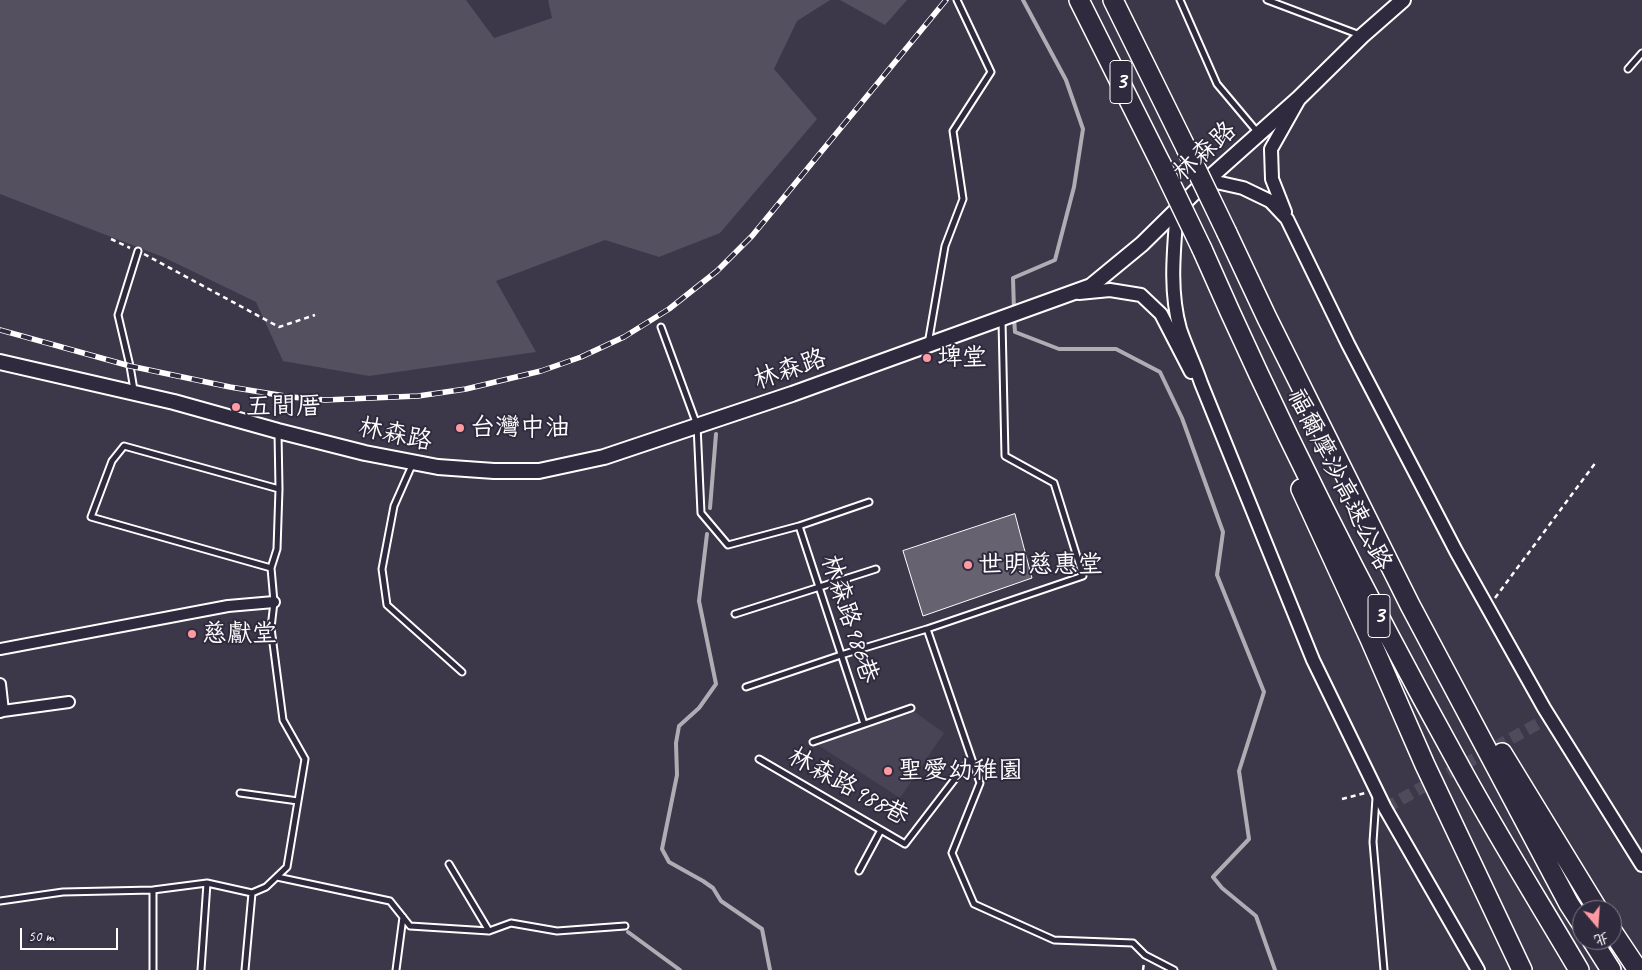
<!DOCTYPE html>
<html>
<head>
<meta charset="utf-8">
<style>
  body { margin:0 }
  #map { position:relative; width:1642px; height:970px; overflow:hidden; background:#3c3749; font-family:Caveat,"LXGW WenKai TC",sans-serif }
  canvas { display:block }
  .north { position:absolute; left:1572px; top:900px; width:50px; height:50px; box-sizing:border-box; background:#2f2a3d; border:1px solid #827f8b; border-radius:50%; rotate:162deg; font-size:14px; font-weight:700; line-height:20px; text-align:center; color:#fff }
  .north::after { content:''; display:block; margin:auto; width:18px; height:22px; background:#ff9aa2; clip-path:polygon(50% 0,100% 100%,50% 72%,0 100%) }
  .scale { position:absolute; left:20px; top:928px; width:98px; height:22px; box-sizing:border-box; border:2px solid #fff; border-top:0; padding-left:6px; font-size:15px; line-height:18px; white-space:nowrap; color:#fff; -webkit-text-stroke:4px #2f2a3d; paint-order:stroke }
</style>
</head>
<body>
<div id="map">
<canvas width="1642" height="970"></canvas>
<div class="north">北</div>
<div class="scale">50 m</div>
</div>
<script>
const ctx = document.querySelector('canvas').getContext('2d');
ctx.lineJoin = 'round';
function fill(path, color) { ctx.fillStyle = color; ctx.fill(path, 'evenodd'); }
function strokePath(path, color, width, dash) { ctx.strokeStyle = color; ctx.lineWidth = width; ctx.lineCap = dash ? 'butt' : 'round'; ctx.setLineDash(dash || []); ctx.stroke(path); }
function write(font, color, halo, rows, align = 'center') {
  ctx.font = font + ' Caveat,"LXGW WenKai TC",sans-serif'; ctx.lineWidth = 4; ctx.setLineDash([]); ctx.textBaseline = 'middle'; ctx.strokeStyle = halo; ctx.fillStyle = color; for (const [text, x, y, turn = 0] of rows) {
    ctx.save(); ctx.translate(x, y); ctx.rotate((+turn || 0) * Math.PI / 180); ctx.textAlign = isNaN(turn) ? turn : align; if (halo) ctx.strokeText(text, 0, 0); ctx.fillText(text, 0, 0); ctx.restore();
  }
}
const built = new Path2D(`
  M915,712L944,733L900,798L818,745Z`);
const green = new Path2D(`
  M0,0H466L494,38L552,18L548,0H830L797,21L774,69L817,119L720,233L659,257L605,240L496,281L536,352L369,376L283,361L256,302L163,257L0,194Z
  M840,0H907L885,25Z`);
const stream = new Path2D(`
  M1014,311L1013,278L1055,260L1074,187L1083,129L1066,80L1023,0
  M1014,318L1015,332L1059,349H1116L1160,372L1182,418L1223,532L1217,575L1264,692L1239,771L1249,839L1213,877L1222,888L1256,916L1275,970
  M710,508L716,434
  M707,534L699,601L716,684L699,708L679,726L676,743L677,775L662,849L669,862L703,881L713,888L721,901L762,929L770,970
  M628,932L680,970`);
const building = new Path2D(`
  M1015,514L1032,578L923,616L903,551Z`);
const tertiaryTunnel = new Path2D(`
  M1385,808L1550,717`);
const path = new Path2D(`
  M111,239L130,248
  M144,254L279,327L315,315
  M1495,598L1596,462
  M1342,799L1365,793
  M1143,970L1144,963`);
const service = new Path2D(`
  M1180,0L1217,84L1259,134
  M1267,0L1360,35
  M1628,69L1642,53
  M661,327L697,425L701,513L728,545L799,526L869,502
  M928,344L945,246L963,199L953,131L991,72L957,0
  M134,390L130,366L118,315L138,251
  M413,463L394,506L382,569L387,605L462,672
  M799,526L864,724
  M271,568L91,517L112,461L124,446L279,489
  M735,614L876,569
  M927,629L980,783L952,853L974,904L1054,940L1133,943L1145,955L1174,970
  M746,687L841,655L927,629L1083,576L1054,483L1005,456L1002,321
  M813,742L911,708
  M759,759L905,844L971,758
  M240,793L298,801
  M1376,798L1373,842L1384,970
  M449,864L489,931
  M859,871L881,830
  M277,877L390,901L410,926L489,931L511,923L557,931L625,926
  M0,901L63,892L153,890L207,883L252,893L266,887L287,867L305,759L283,720L271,628L274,602L271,568L277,549L279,489L278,432
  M153,970V890
  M201,970L207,883
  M245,970L252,893
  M396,970L403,917`);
const minor = new Path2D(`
  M0,649L228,606L274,602
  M0,684L3,711L0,712
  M3,711L69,702`);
const tertiary = new Path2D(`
  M1207,180L1243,188L1270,201L1287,219L1348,344L1456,551L1544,708L1642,865
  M1177,209C1174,249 1169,290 1180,329C1186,347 1195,365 1201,383L1313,660L1385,808L1478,970
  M1285,212L1272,179L1271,149L1298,101
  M1079,293L1110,290L1141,295L1161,314L1191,372`);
const secondary = new Path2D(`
  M0,362L174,402L278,431L365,453L438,467L494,471H539L604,457L792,394L1091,286L1142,244L1207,180L1299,98L1362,36L1403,0`);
const motorway = new Path2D(`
  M1079,0L1161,164
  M1113,0L1186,148
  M1227,233L1267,318L1410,605L1569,904L1582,924
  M1202,249C1279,425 1366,597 1459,765C1497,835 1539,902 1579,970
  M1301,489L1370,639L1425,765L1522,970
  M1502,753L1598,910
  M1612,931L1638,970
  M1592,940L1611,970`);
const rail = new Path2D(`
  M0,330L130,366L230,387L291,397L325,400L418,396L466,389L541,371L581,357L624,337L669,309L717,271L752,236L946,0`);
const motorwayBridge = new Path2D(`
  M1186,148L1227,233
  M1161,164L1202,249`);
const markers = [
  [927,358,5,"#ff9aa2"],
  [236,407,5,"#ff9aa2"],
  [460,428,5,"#ff9aa2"],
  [968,565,5,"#ff9aa2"],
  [192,634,5,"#ff9aa2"],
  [888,771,5,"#ff9aa2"]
];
const shields = [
  [1121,82,22],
  [1379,616,22]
];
const shieldNames = [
  ["3",1121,82],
  ["3",1379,616]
];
const streetNames = [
  ["林森路",1205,152,-42],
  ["林森路",790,370,-19],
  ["林森路",395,435,12],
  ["福爾摩沙高速公路",1339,480,63],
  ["林森路986巷",849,619,72],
  ["林森路988巷",848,787,29]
];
const poiNames = [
  ["埤堂",937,358],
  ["五間厝",246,407],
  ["台灣中油",470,428],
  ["世明慈惠堂",978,565],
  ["慈獻堂",202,634],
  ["聖愛幼稚園",898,771]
];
fill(built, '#494455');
fill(green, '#555060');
strokePath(stream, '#afadb4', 4);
fill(building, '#666270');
strokePath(building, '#fff', 1);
strokePath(tertiaryTunnel, '#504b5b', 12, [12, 6]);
strokePath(service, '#fff', 9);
strokePath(minor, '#fff', 14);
strokePath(tertiary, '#fff', 16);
strokePath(secondary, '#fff', 18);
strokePath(motorway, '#fff', 22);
strokePath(path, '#fff', 2.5, [5, 4]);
strokePath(service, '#2f2a3d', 5);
strokePath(minor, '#2f2a3d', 10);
strokePath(tertiary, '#2f2a3d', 12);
strokePath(secondary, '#2f2a3d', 14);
strokePath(motorway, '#2f2a3d', 19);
strokePath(rail, '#fff', 5.5);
strokePath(rail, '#2f2a3d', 4, [11]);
strokePath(motorwayBridge, '#fff', 22, []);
strokePath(motorwayBridge, '#2f2a3d', 19);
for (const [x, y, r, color] of markers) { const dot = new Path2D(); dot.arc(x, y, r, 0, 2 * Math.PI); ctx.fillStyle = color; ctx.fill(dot); strokePath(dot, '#2f2a3d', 2); }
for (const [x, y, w] of shields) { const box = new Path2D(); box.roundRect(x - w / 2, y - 21.5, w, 43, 4); ctx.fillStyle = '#2f2a3d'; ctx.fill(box); strokePath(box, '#fff', 1); }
write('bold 24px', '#fff', null, shieldNames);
write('25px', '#fff', '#2f2a3d', streetNames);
write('25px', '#fff', '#2f2a3d', poiNames, 'left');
</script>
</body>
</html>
